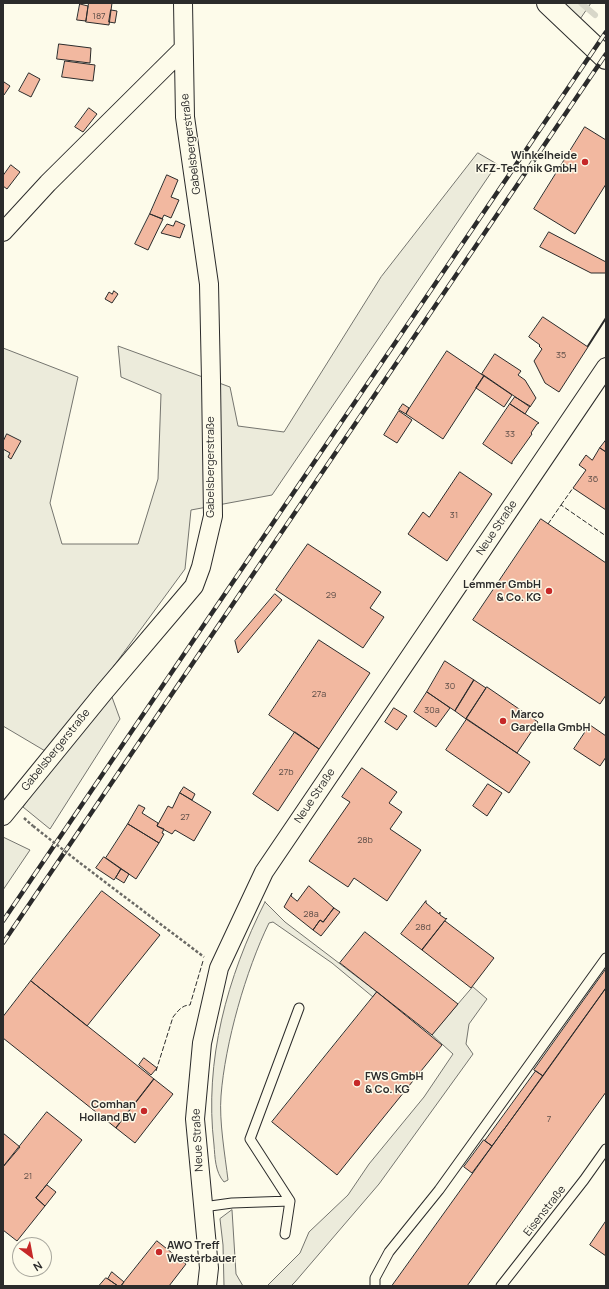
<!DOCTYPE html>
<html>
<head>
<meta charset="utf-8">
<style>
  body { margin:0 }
  #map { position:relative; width:609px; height:1289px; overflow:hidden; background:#fdfbea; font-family:Manrope,sans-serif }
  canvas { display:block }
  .frame { position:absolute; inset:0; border:4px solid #2b2b2b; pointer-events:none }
  .north { position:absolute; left:12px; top:1237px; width:40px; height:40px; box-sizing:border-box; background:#fdfbea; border:1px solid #a9a89e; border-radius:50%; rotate:148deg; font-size:11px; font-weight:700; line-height:16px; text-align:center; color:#2b2b2b }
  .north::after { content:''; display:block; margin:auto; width:14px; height:18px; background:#c62828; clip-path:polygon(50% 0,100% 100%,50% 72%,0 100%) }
</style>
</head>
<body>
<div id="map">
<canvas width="609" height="1289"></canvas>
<div class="frame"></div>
<div class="north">N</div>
</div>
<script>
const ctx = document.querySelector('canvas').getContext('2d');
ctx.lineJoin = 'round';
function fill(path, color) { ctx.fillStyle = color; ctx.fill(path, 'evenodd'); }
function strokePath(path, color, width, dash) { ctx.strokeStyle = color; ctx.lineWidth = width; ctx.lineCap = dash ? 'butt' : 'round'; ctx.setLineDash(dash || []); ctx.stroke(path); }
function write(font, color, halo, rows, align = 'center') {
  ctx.font = font + ' Manrope,sans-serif'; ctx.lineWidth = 3; ctx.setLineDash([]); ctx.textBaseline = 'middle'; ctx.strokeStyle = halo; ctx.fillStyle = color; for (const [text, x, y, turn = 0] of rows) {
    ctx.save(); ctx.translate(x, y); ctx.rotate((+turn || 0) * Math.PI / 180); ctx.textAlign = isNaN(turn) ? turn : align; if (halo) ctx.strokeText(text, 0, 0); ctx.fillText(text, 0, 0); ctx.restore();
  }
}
const green = new Path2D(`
  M548,3H591L574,28Z
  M478,153L497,164L272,495L191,510L185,569L105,678L120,719L50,829L23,807L57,758L3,726V348L78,377L50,503L62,544H138L158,479L161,394L121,377L118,346L230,387L238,426L284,432L381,277Z
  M3,837L30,850L3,890Z
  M265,902L285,922L377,992L373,997L332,963L273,922L269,923C246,970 225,1043 221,1096C219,1121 225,1155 228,1180L224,1182C215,1172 215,1157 214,1145C204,1061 227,977 265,902Z
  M473,987L487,999L469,1024L466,1044L473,1054L379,1184L295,1282L291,1286H267L300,1253L309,1232L348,1195L369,1164L424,1097L453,1054L432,1035Z
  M232,1210L236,1274L243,1286H224L223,1245L220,1219Z`);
const stream = new Path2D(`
  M581,3L595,15`);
const building = new Path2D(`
  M89,3H112L109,25L86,22Z
  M80,4L88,6L86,21L77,20Z
  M111,10L117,11L115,23L109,22Z
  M59,44L91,48L90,63L57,59Z
  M65,61L95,65L93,81L62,77Z
  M29,73L40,79L31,97L19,91Z
  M4,82L10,86L4,95H3Z
  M89,108L97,114L83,132L75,127Z
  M585,127L606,140V184L575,234L534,209Z
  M11,165L20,172L7,189L3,186V176Z
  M167,175L178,180L171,197L179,200L171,218L164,215L162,219L150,214Z
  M150,214L163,219L148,250L135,244Z
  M176,221L185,225L180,238L161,233L167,224L173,226Z
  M549,232L606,262V273H591L540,247Z
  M114,291L118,294L112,303L105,299L109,292L112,294Z
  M543,317L588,347L559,392L545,383L534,361L542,349L539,346L540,345L529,337Z
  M447,351L484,376L443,439L406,414Z
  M495,354L521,371L518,375L525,380L536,398L530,407L482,374Z
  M484,376L512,395L504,407L476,388Z
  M515,397L530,406L525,414L510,404Z
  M403,404L409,408L406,414L399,410Z
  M510,404L539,423L537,424L531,433L532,434L512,462V464L483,444Z
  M399,411L412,420L397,443L384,435Z
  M7,434L21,441L11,459L8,457L10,453L3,449V442Z
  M606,440V452L600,448Z
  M600,448L606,452V510L573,488L586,470L579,465L586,455L592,460Z
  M460,472L492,494L447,561L408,534L423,512L429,517Z
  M541,519L606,563V695L600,704L473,620Z
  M308,544L381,592L370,608L384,617L363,648L276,590Z
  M275,594L282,600L238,653L235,641Z
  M319,640L370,673L319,749L269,715Z
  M445,661L474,680L455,711L427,692Z
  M474,680L486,688L466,719L455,711Z
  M487,687L538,722L517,753L466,719Z
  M427,692L450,708L436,727L414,712Z
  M394,708L407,716L397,730L385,722Z
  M467,719L530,762L509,793L446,750Z
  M590,725L606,736V757L600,766L574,749Z
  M295,732L319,749L278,811L253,794Z
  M362,768L397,792L389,803L402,812L390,829L421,850L387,901L354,878L348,887L309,861L350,802L342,797Z
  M488,784L502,793L487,816L473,806Z
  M184,787L195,794L192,800L180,793Z
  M180,793L211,812L194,841L175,830L172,834L157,826L168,806L172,808Z
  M139,805L145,808L142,813L158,823L157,826L164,829L162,833L164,834L159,843L128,824Z
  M128,824L159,843L136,879L106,858Z
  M104,857L121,869L114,880L96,868Z
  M121,869L129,874L124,883L116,878Z
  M309,886L334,908L323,922L320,920L313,930L284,907L292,893L291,896L297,901Z
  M102,891L160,935L87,1026L31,981Z
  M426,901V903L439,914L440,912V915L446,919L447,918L422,950L401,934Z
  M334,908L340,912L321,936L313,930L320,920L323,922Z
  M445,921L494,958L471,988L422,950Z
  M365,932L458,1004L432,1035L340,963Z
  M606,969V988L543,1076L534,1070Z
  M31,981L154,1079L116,1128L3,1038V1017Z
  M606,988V1092L467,1286H392Z
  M377,992L442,1045L337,1175L272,1122Z
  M144,1058L157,1068L151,1075L139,1065Z
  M536,1071L543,1076L492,1146L485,1141Z
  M154,1079L173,1094L135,1143L116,1128Z
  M47,1112L82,1140L36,1198L45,1206L17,1241L3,1230V1167Z
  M3,1133L20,1147L3,1167Z
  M484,1140L492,1146L472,1173L464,1167Z
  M47,1185L56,1192L45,1206L36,1198Z
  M606,1221V1256L590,1245Z
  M157,1241L186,1264L169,1286H121Z
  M112,1272L124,1282L121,1286H118L108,1279Z
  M106,1278L108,1279L118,1286H99Z`);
const path = new Path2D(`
  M24,818L33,826
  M80,863L204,957`);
const lane = new Path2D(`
  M290,1201L250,1139L299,1008
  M203,1207L232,1203L290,1201L285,1234
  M375,1286V1278L389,1252L439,1190L606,958
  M501,1286L584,1180L606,1149`);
const street = new Path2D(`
  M3,232L48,183L183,49
  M3,816L104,692L194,586L201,567L213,516L211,380L209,284L185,117L183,3
  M207,1286L209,1268L195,1119L202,1043L219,968L264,872L606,367`);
const secondary = new Path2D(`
  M548,3L606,58`);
const rail = new Path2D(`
  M3,921L606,32
  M3,943L606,54`);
const pathBridge = new Path2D(`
  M33,826L80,863`);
const fence = new Path2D(`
  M561,505L573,488
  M548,524L561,505L606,536
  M156,1071L173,1017C178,1011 182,1005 190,1005L203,961`);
const wall = new Path2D(`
  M588,346L606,318`);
const markers = [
  [585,162,4,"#c62828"],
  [549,591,4,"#c62828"],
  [503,721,4,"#c62828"],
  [357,1083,4,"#c62828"],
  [144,1111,4,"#c62828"],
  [159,1252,4,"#c62828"]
];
const numberNames = [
  ["187",99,16],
  ["35",561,355],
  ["33",510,434],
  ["36",593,479],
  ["31",454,515],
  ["29",331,595],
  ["30",450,686],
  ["27a",319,694],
  ["30a",432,710],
  ["27b",286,772],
  ["27",185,817],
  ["28b",365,840],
  ["28a",311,914],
  ["28d",423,927],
  ["7",549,1119],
  ["21",28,1176]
];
const streetNames = [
  ["Gabelsbergerstraße",191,144,-97],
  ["Gabelsbergerstraße",211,467,-90],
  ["Neue Straße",497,528,-56],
  ["Gabelsbergerstraße",56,750,-51],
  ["Neue Straße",315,796,-56],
  ["Neue Straße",198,1140,-93],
  ["Eisenstraße",545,1211,-52]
];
const poiNames = [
  ["Winkelheide",577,156],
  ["KFZ-Technik GmbH",577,169],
  ["Lemmer GmbH",541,585],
  ["& Co. KG",541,598],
  ["Marco",511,715,"left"],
  ["Gardella GmbH",511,728,"left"],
  ["FWS GmbH",365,1077,"left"],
  ["& Co. KG",365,1090,"left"],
  ["Comhan",136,1105],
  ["Holland BV",136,1118],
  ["AWO Treff",167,1246,"left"],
  ["Westerbauer",167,1259,"left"]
];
fill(green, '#ecebdb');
strokePath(green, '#74746e', 1);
strokePath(stream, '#d8d7c9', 6);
fill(building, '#f2b8a0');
strokePath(building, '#2b2b2b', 1);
strokePath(lane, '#2b2b2b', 11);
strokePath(street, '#2b2b2b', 20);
strokePath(secondary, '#2b2b2b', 24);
strokePath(path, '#6a6964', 2.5, [3, 2]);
strokePath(lane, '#fdfbea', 9);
strokePath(street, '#fdfbea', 18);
strokePath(secondary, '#fdfbea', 22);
strokePath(rail, '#2b2b2b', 4.5);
strokePath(rail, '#fdfbea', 3, [9]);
strokePath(pathBridge, '#6a6964', 2.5, [3, 2]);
strokePath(fence, '#2b2b2b', 1, [5, 2]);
strokePath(wall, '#2b2b2b', 2);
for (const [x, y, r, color] of markers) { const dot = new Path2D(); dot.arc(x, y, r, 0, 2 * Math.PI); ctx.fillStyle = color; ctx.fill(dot); strokePath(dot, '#fdfbea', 1.5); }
write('9px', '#5d4e48', null, numberNames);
write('11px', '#2b2b2b', '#fdfbea', streetNames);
write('bold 11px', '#2b2b2b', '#fdfbea', poiNames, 'right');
</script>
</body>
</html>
